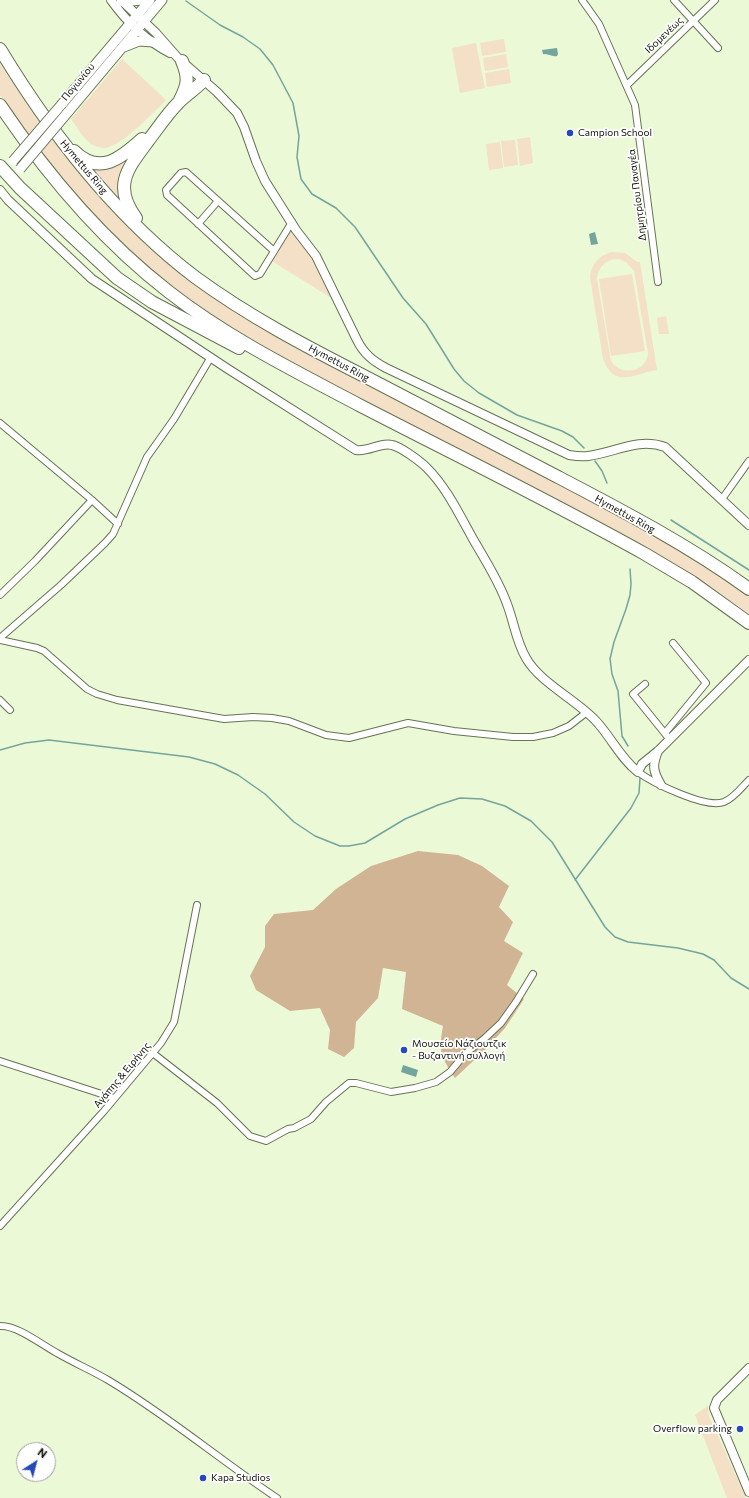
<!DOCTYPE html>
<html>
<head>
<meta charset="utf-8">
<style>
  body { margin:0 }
  #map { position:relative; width:749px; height:1498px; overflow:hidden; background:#ebf9d7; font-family:Commissioner,sans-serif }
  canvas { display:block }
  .north { position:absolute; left:16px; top:1442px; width:40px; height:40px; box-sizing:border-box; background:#fff; border:1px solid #9fa19c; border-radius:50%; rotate:36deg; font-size:11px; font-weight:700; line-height:16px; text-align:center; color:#0f1408 }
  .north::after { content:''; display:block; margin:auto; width:14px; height:18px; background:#2649b8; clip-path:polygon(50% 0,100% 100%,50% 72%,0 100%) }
</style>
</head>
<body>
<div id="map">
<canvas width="749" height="1498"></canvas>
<div class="north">N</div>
</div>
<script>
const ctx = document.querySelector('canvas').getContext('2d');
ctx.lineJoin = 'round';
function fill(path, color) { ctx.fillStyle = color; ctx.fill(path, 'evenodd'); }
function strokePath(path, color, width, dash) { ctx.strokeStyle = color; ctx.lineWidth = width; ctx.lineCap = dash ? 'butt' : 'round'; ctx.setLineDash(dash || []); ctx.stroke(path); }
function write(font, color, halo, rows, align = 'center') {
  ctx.font = font + ' Commissioner,sans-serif'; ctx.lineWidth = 3.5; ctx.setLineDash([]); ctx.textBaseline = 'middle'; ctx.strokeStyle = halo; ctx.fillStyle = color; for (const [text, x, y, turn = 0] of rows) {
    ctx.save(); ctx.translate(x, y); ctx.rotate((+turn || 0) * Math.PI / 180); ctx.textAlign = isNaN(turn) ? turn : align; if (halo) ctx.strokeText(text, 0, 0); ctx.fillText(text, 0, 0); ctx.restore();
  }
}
const green = new Path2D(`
  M504,39L506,52L482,56L480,43Z
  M476,43L485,88L460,93L452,48Z
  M506,54L508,67L485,71L483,58Z
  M122,59L166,100C154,112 122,146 105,148C101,148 94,146 91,144C82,137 77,127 71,119Z
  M0,64C45,134 95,200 157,255C227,316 312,356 393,398C462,433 532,469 601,506C625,519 651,531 675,545C700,561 724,578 749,595V616L460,451L280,356L211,315L179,292L149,268L120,242L68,187L44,158L0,95Z
  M509,69L511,83L487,87L485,73Z
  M530,137L533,163L520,166L517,139Z
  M515,140L518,165L504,167L501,141Z
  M500,142L503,168L489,170L486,144Z
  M133,154L125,205L84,162Z
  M288,231H290L309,248L333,299L270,260Z
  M611,252L625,253L637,262H640L657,370C635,373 615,390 603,359L590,277C591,264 599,256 611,252ZM618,259L626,262L634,271L648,353C647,372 621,377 611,361L597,279C598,267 606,259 618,259Z
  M632,274L645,351L611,356L599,279Z
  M666,316L669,334H659L657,318Z
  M708,1406L709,1416L746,1498H727L695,1415Z`);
const forest = new Path2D(`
  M418,851L458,855L482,866L509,886L499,907L513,922L504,941L523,953L507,985L524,999L505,1028L485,1050L455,1078C441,1056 438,1053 443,1026L402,1009L406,972L383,968L378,998L356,1022L354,1048L344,1057L328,1049L330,1030L320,1008L290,1011L256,990L250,976L265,947V926L274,914L313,910L336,889L371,866Z`);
const water = new Path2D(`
  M557,48L558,54L557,56C552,57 549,54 543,54L542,50Z
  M595,232L598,244L591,245L589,234Z
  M403,1065L418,1070L416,1077L401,1072Z`);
const stream = new Path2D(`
  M186,1L220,25L243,37L260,49L273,65L293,103L299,136L297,157L301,179L312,194L336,208L355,227L403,298L426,324L454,369L464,381L479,393L517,415L562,431L573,437L584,448
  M595,461L602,471L607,483
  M671,520L749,570
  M628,746L622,736L618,691L612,674L610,659L614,642L626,609L630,595L631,584L630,569
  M0,750L25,743L49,740L189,757L215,764L238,775L265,794L294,822L315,836L340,846H349L365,843L405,819L438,805L460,798L482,799L505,806L531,821L552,842L605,927L615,937L628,942L678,948L703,954L714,960L731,978L749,989
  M575,880L631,808L639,793L640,778`);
const minor = new Path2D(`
  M582,0L599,24L635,105L658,282
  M674,0L718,48
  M627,85L715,0
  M198,224L218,201
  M274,251L186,172L181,173L166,190L167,195L255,276L260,274L292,222
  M0,423L92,500L118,524
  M722,499L749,461
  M0,595L35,561L92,500
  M0,638L61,585L105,543L113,534L147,457L174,419L211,357
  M0,640L37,648L44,651L87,689L97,694L117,700L224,719L253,717L272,718L289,721L326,735L349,738L408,723L454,731L513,737H533L553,733L569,726L587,712
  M645,684L633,694L667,736
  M0,700L10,710
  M665,733L706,683L673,643
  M638,772C653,783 706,809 724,802C734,798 742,787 749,780
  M154,1054L217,1103L250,1136L266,1141L288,1129L294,1128L311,1119L326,1102L349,1083H356L391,1092L415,1088L436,1082L450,1072L466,1053L485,1038L501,1023L516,1002L533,974
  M0,1061L114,1098
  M0,1226L104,1111L161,1043L174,1022L197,905
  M0,1326C17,1325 42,1345 57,1353C74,1363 91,1370 108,1380C167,1415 220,1460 277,1498`);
const tertiary = new Path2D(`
  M111,0C126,21 147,41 170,53
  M121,0L156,33L178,58L217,92L237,113L244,127L256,161L265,181L296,230L316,256L357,340C364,354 373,361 386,368L569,455C575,456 581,457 588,456C614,453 638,437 665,447L749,525
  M0,190L8,200L92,279L228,369L356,450C369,452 380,442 392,445C401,447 420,461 427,468C447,488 460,516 473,539C485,560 499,581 507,604C514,622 516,641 526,658C540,683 577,700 596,721C611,737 620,758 638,772
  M658,751C652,766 653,771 661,785
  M638,772L642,764L658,751L749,660
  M749,1368L717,1400L714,1408L749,1492`);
const secondary = new Path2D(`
  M123,2L141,0
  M124,47L139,41L153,42
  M62,104L150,0
  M68,112L162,0`);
const motorway = new Path2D(`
  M0,49C52,135 115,216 195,277C248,316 307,347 366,377C430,410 494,444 558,477C623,511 690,546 749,589
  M180,100C188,84 189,78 182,61
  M0,105C47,175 102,240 169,292C228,338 295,371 361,406C456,455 552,502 645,554L692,582L749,623
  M74,151C100,177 122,157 142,139
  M0,166L20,188L117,278L152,302L239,348
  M136,218C112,186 128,168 148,141C158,128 167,114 179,102C187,94 197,88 204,80`);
const secondaryBridge = new Path2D(`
  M13,161L62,104
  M20,169L68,112`);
const markers = [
  [570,133,4,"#2649b8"],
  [404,1050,4,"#2649b8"],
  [740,1429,4,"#2649b8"],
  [203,1478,4,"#2649b8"]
];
const streetNames = [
  ["Ιδομενέως",664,35,-44],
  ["Πογωνίου",78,82,-50],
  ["Hymettus Ring",84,167,50],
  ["Δημητρίου Παναγέα",637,195,-97],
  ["Hymettus Ring",339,363,28],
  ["Hymettus Ring",625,514,29],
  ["Αγάπης & Ειρήνης",122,1075,-50]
];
const poiNames = [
  ["Campion School",578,133],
  ["Μουσείο Νάζιουτζικ",412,1044],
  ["- Βυζαντινή συλλογή",412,1056],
  ["Overflow parking",732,1429,"right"],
  ["Kapa Studios",211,1478]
];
fill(green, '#f4dfc7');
fill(forest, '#d1b494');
fill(water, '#73a59c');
strokePath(stream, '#73a59c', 1.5);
strokePath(minor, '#667355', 8);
strokePath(tertiary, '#667355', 10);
strokePath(secondary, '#667355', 11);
strokePath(motorway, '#667355', 14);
strokePath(minor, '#fff', 6);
strokePath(tertiary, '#fff', 8);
strokePath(secondary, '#fff', 9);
strokePath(motorway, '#fff', 12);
strokePath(secondaryBridge, '#667355', 11, []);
strokePath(secondaryBridge, '#fff', 9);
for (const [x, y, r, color] of markers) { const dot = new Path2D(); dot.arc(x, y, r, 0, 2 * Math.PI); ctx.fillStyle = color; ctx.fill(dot); strokePath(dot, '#fff', 1.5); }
write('10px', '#0f1408', '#fff', streetNames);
write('10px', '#0f1408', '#fff', poiNames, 'left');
</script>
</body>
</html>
